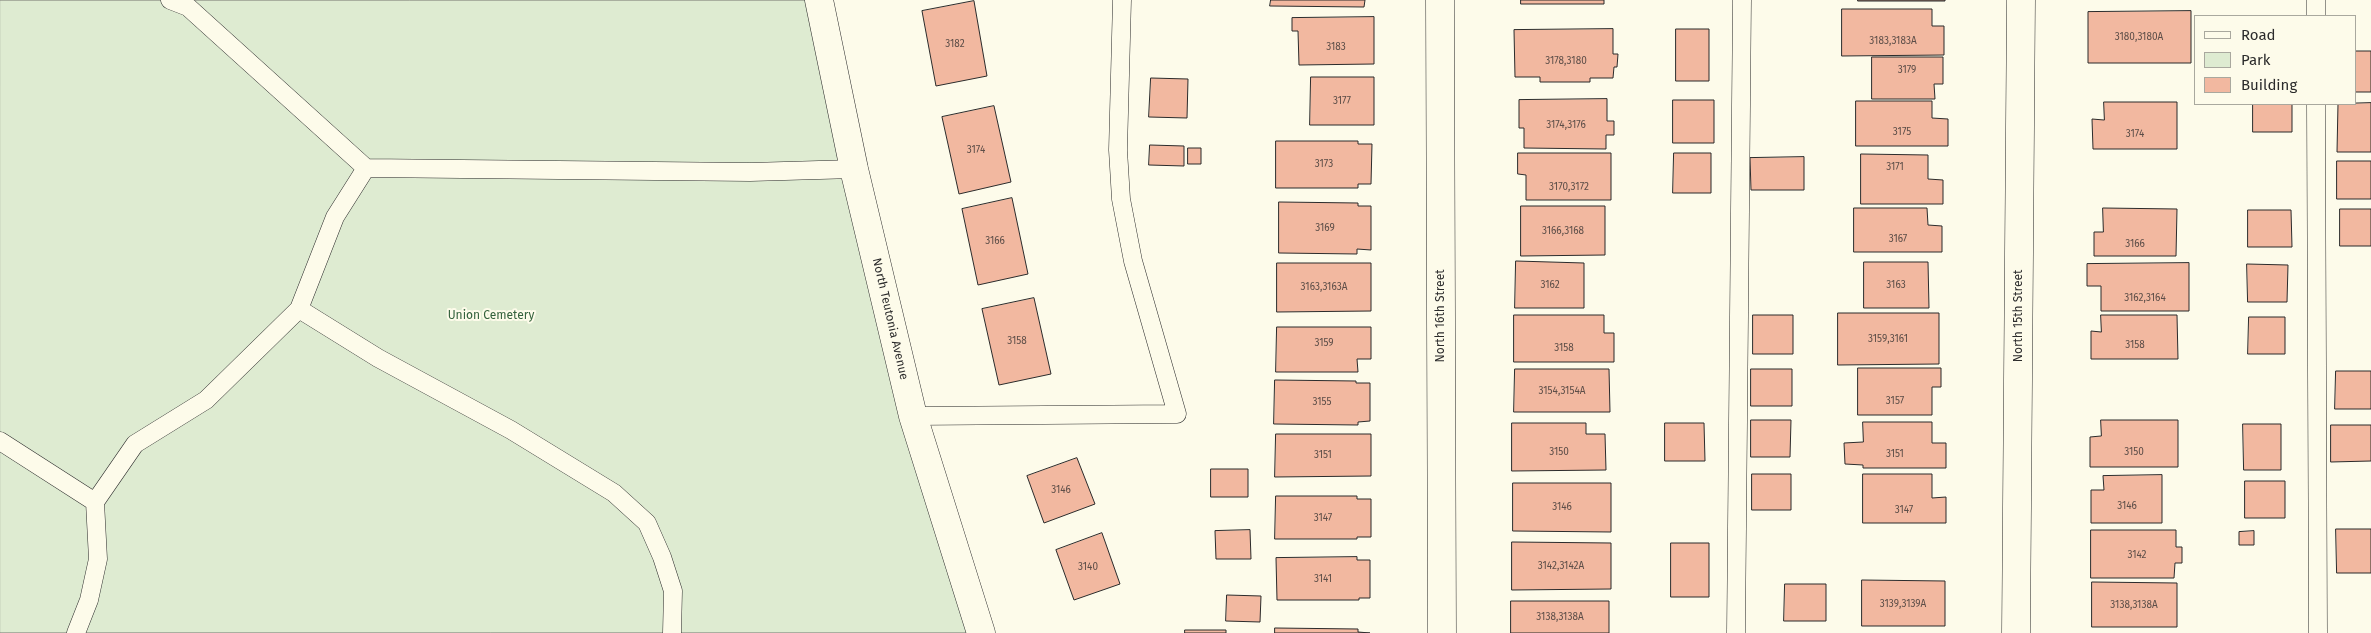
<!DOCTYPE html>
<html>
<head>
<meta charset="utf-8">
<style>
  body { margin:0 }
  #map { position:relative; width:2371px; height:633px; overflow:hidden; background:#fdfbea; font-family:"Fira Sans",sans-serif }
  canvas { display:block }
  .legend { position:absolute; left:2194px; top:15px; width:162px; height:90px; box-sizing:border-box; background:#fdfbea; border:1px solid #a9a89e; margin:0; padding:6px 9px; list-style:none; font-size:15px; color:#2b2b2b }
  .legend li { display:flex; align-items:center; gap:10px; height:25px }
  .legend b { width:25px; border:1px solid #a9a89e }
</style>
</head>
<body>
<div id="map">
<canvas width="2371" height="633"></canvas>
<ul class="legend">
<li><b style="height:6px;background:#fdfbea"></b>Road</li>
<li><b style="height:14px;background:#deebd1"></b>Park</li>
<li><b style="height:14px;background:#f2b8a0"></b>Building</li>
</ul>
</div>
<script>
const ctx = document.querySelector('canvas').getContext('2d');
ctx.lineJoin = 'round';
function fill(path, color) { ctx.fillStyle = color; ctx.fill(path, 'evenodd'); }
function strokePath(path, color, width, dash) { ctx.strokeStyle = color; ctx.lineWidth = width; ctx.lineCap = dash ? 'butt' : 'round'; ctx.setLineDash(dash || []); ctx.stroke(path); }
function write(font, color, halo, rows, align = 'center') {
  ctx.font = font + ' "Fira Sans",sans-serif'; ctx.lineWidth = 4; ctx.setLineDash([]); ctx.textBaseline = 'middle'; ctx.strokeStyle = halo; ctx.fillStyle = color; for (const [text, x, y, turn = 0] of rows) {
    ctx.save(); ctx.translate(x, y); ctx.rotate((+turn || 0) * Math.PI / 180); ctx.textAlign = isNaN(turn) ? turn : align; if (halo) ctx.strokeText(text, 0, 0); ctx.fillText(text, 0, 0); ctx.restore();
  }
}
const green = new Path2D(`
  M0,0H819L981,633H0Z`);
const building = new Path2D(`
  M1271,0H1365L1364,7L1270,6Z
  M1521,0H1604V4H1521Z
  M1858,0H1945V1H1858Z
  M974,1L987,76L936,86L922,11Z
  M1842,9H1932V26H1944V55L1842,56Z
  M2191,11V63H2088V12Z
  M1374,17V64L1299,65L1298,31H1292V18Z
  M1613,29V54H1618L1617,67H1614L1613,78H1590V82H1540V77H1515L1514,30Z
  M1676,29H1709V81H1676Z
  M2355,51H2371V92H2355Z
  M1872,57H1943V84H1934L1935,99H1872Z
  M1311,77H1374V125H1310Z
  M1151,78L1188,79L1187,118L1149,117Z
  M1607,99V121H1614V135H1606V149L1524,148V128H1519V100Z
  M1673,100H1714V143H1673Z
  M1856,101H1932V118L1948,119V146H1856Z
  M2104,102H2177V149H2093L2092,119L2104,120Z
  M2371,103V152H2337L2338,104Z
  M2253,104H2292V132H2253Z
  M994,106L1011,182L959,194L942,117Z
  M1276,141H1358V144H1372L1371,184H1358V188H1276Z
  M1150,145L1184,146V166L1149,165Z
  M1188,148H1201V164H1188Z
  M1518,153H1611V200H1526V175L1518,174Z
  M1674,153H1711V193H1673Z
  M1861,154L1928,155V179L1943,180V204H1861Z
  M1804,157V190H1751L1750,158Z
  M2337,161H2371V199H2337Z
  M1012,198L1028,274L978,285L962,209Z
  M1279,202L1358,203V206H1371V250L1357,249V254L1279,253Z
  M1521,206H1605V255L1521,256Z
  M1854,208H1927L1928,225L1942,226V252H1854Z
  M2103,208L2177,209L2176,256H2094V232H2103Z
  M2340,209H2371V246H2340Z
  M2248,210H2291L2292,247H2248Z
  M1516,261L1584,263V308H1515Z
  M1864,262H1928L1929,308H1864Z
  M1277,263H1371V311L1277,312Z
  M2189,263V311H2101V286H2087V264Z
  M2247,264L2288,265L2287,302H2248Z
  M1034,298L1051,374L999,385L982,309Z
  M1838,313H1939V364L1838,365Z
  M1514,315H1604V333H1614V362H1514Z
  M1753,315H1793V354H1753Z
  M2101,315H2177L2178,359H2091V331L2101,332Z
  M2249,317H2285V354H2248Z
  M1277,327H1371V359H1357L1358,372H1276Z
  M1858,368H1941V387H1932V415H1858Z
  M1515,369H1609L1610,412H1514Z
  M1751,369H1792V406H1751Z
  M2336,371H2371V409H2335Z
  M1275,380L1356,381V383H1370V421L1358,422V425L1274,424Z
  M1751,420H1791L1790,457H1751Z
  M2101,420H2178V467H2090V437L2101,436Z
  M1863,422H1932V443H1946V468H1863V465L1845,464L1844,443L1863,442Z
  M1512,423H1586V434H1605L1606,470L1512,471Z
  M1665,423H1704L1705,461H1665Z
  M2243,424H2281V470H2244Z
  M2331,425H2371V461L2331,462Z
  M1276,434H1371V476L1275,477Z
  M1077,458L1095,504L1044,523L1027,476Z
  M1211,469H1248V497H1211Z
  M1752,474H1791V510H1752Z
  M1863,474H1932V498L1946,497V523H1863Z
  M2162,475V523H2091V490H2104L2103,476Z
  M2245,481H2285V518H2245Z
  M1513,483H1611V532L1513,531Z
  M1276,496H1357V499H1371V537H1357V539H1275Z
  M2336,529H2371V573H2337Z
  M1250,530L1251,559H1216L1215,531Z
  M2091,530H2176V547H2182V563H2175L2174,578H2091Z
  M2254,531V545H2239V532Z
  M1102,533L1120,584L1074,600L1056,550Z
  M1512,542L1611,543V589L1512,590Z
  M1671,543H1709V597H1671Z
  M1357,557V560H1370V598H1359V600H1277L1276,558Z
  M1862,580L1945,581V626H1862Z
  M2092,582L2177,583V627H2092Z
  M1785,584H1826V621H1784Z
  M1227,595L1261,596L1260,622L1226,621Z
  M1511,601H1609V633H1511Z
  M1275,628L1358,629V632L1370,633H1275Z
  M1185,630H1226V633H1185Z`);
const service = new Path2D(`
  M170,0L188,7L366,168L750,172L854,169
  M2316,0V16
  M2316,104L2318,633
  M299,309L378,358L511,430L614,493L647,523L662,557L673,591L672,633
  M913,416L1177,414L1133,261L1121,199L1118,150L1122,0
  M0,441L95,502L135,444L206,400L299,309L335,217L366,168
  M76,633L89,600L98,559L95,502
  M1736,633L1742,0`);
const minor = new Path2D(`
  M1440,0L1442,633
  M2016,633L2021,0`);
const secondary = new Path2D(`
  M819,0L854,169L913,416L981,633`);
const numberNames = [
  ["3180,3180A",2139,37],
  ["3183,3183A",1893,41],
  ["3182",955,44],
  ["3183",1336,47],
  ["3178,3180",1566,61],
  ["3179",1907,70],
  ["3177",1342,101],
  ["3174,3176",1566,125],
  ["3175",1902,132],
  ["3174",2135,134],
  ["3174",976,150],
  ["3173",1324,164],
  ["3171",1895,167],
  ["3170,3172",1569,187],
  ["3169",1325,228],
  ["3166,3168",1563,231],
  ["3167",1898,239],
  ["3166",995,241],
  ["3166",2135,244],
  ["3162",1550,285],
  ["3163",1896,285],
  ["3163,3163A",1324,287],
  ["3162,3164",2145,298],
  ["3159,3161",1888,339],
  ["3158",1017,341],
  ["3159",1324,343],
  ["3158",2135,345],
  ["3158",1564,348],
  ["3154,3154A",1562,391],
  ["3157",1895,401],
  ["3155",1322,402],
  ["3150",1559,452],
  ["3150",2134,452],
  ["3151",1895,454],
  ["3151",1323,455],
  ["3146",1061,490],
  ["3146",2127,506],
  ["3146",1562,507],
  ["3147",1904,510],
  ["3147",1323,518],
  ["3142",2137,555],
  ["3142,3142A",1561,566],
  ["3140",1088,567],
  ["3141",1323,579],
  ["3139,3139A",1903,604],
  ["3138,3138A",2134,605],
  ["3138,3138A",1560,617]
];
const parkNames = [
  ["Union Cemetery",491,316]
];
const streetNames = [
  ["North 16th Street",1441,316,-90],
  ["North 15th Street",2019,316,-90],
  ["North Teutonia Avenue",890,319,77]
];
fill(green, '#deebd1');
strokePath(green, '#74746e', 1);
fill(building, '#f2b8a0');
strokePath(building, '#2b2b2b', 1);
strokePath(service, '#2b2b2b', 19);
strokePath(minor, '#2b2b2b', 29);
strokePath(secondary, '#2b2b2b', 29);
strokePath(service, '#fdfbea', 18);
strokePath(minor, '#fdfbea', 28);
strokePath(secondary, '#fdfbea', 28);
write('10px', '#5d4e48', null, numberNames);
write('12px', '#34623c', '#fdfbea', parkNames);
write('12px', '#2b2b2b', '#fdfbea', streetNames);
</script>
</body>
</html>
